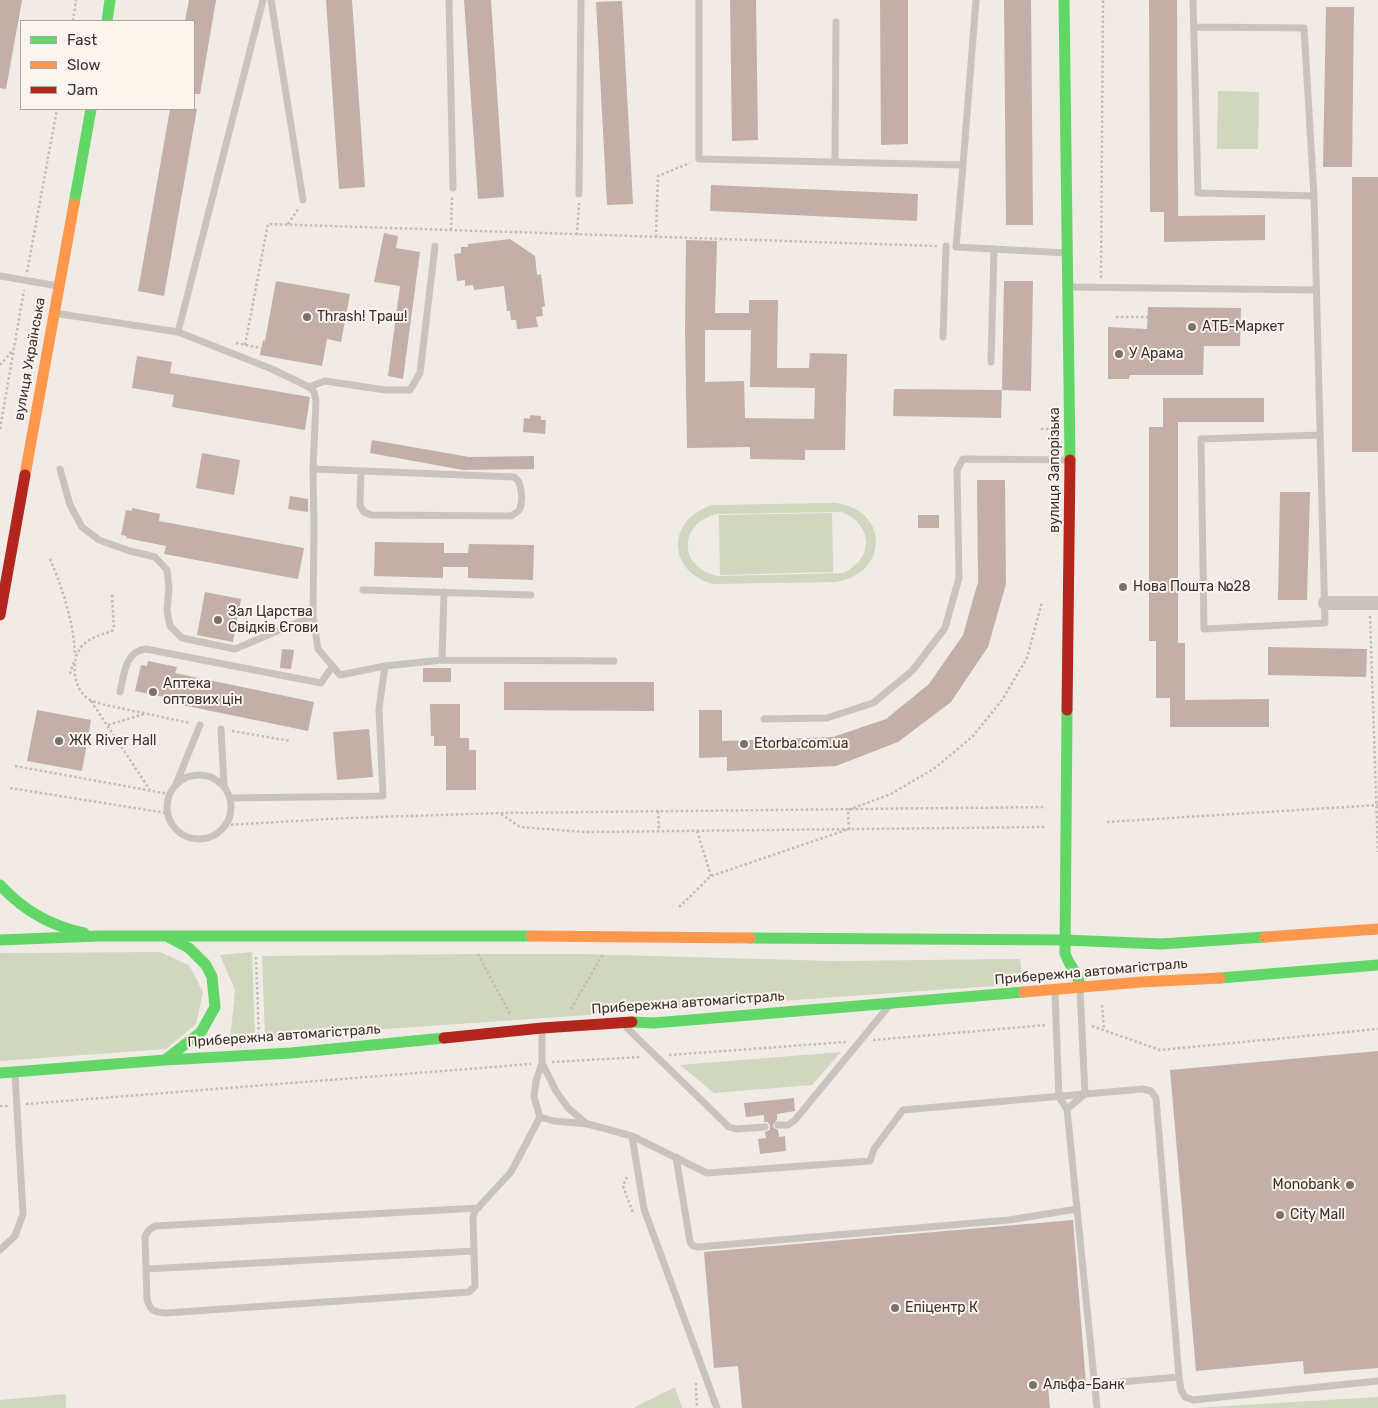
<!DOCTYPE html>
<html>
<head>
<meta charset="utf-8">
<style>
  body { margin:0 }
  #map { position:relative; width:1378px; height:1408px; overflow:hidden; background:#f0ebe5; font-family:Rubik,sans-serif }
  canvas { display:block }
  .legend { position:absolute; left:20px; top:20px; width:175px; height:90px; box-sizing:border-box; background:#fbf5ee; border:1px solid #aea6a0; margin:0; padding:6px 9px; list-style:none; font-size:15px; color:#3b302b }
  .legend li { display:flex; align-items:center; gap:10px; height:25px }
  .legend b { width:25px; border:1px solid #aea6a0 }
</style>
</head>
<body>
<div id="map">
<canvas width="1378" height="1408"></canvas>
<ul class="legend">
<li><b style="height:6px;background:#63d668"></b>Fast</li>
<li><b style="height:6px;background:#ff974d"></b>Slow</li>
<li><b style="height:6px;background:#b3261e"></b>Jam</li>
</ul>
</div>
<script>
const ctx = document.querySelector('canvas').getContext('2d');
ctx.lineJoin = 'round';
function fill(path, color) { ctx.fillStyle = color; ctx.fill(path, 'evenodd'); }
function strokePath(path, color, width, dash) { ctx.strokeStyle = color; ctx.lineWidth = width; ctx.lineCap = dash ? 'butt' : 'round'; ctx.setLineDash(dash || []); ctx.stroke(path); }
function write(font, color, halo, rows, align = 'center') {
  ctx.font = font + ' Rubik,sans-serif'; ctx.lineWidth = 4; ctx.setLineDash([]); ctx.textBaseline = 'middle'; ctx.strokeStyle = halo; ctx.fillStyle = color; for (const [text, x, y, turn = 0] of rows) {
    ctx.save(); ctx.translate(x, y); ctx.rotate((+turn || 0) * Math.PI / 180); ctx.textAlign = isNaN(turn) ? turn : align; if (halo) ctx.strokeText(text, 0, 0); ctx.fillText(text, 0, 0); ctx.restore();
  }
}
const green = new Path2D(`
  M1218,91L1259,92L1258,149H1217Z
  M835,503C889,509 890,573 836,582L713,584C667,571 666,520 712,505ZM842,512C874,525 874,559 843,573L718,576C678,568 678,523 717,514Z
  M832,513L833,572L720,575L719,515Z
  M160,952L189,965L203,992L196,1024L166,1049L0,1061V953Z
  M252,952L255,1039L228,1041L231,1031L235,990L220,955Z
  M478,954H581L833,961L1020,959L1023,984C770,1001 518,1021 265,1037L262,956Z
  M841,1052L812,1085L714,1093L680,1065Z
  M675,1387L682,1408H635V1407Z
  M66,1394V1408H0V1400Z
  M1378,1397V1408H1194Z`);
const building = new Path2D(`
  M0,0H22L6,89L0,88Z
  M189,0H216L200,94H194V21H185Z
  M326,0H352L365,187L339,189Z
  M464,0H491L504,197L478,199Z
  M730,0H756L758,140L732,141Z
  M880,0H908V144L881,145Z
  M1004,0H1031L1033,225H1006Z
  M1149,0H1177L1178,216L1265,215V240L1164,242V212H1150Z
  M622,1L633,204L607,205L596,2Z
  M1326,7H1354L1352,167H1323Z
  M170,109H197L164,296L138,291Z
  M1352,177H1378V452H1352Z
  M711,185L918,194L917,221L710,211Z
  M384,233L398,236L396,248L420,252L403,379L388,376L400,286L374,282Z
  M510,239L535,256L537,275L541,274L545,306L542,307L543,316L536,317L538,327L517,329L516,320H511L510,311H507L504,286L474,290L473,285L465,286V280L457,281L454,254L461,253V247H468V244Z
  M686,240L717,241L715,313H749V300H778L777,368H809L810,353L847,354L845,450H805V460L750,459V447L687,448L685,330ZM705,330H751L750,387L815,388L814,419L745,418L744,381L705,382Z
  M276,281L350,294L341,342L327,339L322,366L260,355L263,340L265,341Z
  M1004,281H1033L1031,391L1002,390Z
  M1148,307L1241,308L1240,346H1204L1203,375H1130L1129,379H1108V327L1147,329Z
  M137,356L172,362L170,373L310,397L305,430L172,407L174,395L132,388Z
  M894,389L1002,390L1001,418L893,416Z
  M1163,398H1264V422H1178V643H1185V700L1269,699V727H1170V698H1156V641H1149V427H1163Z
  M530,415L541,416V420H546L545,434L523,432L524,418L530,419Z
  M372,440L469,457L534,456V469L463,470L370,453Z
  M202,453L240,460L234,495L196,488Z
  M977,480H1005L1006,584L988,647L951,702L898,742L836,766L727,771V757L699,758V710H722V741L833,737L886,719L929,684L963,635L978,582Z
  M1280,492H1310L1307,600H1278Z
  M290,496L308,499V512L288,509Z
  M132,508L160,514L159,521L304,548L298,579L164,554L166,546L126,538L127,536L121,535L126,510L132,511Z
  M918,515H939V528H918Z
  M375,542L444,543V553H468L469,544L534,545L533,580L468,578V567H443V578L374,576Z
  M205,592L241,599L233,642L197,635Z
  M1268,647L1367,649L1366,677L1268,675Z
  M282,649L294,650L291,669L280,668Z
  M148,661L177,667L175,673L314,702L308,731L182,705L183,701L135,691L141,665L147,666Z
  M423,668H451V682H423Z
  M504,682H654V711L504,710Z
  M430,704H460V738H469V750H476V790H446V746H434V736H431Z
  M37,710L91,720L82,771L27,761Z
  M369,729L373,777L337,780L333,732Z
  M1378,1051V1368L1304,1374L1303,1361L1196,1371L1170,1070Z
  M794,1098L795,1111L777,1114V1120L773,1125L774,1128L778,1130L779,1137L785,1136L786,1151L760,1154L758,1139L766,1138L765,1132L770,1130V1126L768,1122H764V1115L746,1117L744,1103Z
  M1073,1220L1086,1384L1048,1387L1050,1408H742L738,1366L714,1368L704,1252Z`);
const path = new Path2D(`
  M73,21L76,0
  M288,224L299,208
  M451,230L452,197
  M577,235L579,203
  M656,237L658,176L690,163
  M27,272L57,109
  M1101,278L1103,0
  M1116,317H1148
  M236,343L261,348
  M245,345L268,224L937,246
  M0,365L14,349
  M0,429L24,290
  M1041,429H1053
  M50,559C63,590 74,623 75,656
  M112,595L114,628L112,631C101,635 90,637 81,647C70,662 73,690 90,700C93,702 97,702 101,704L190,723
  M1370,616L1378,852
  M70,674L74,661
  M91,701L150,790
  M108,725L144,714
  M232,731L291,741
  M15,766L169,794
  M10,788L166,813
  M658,811L659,831
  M501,814L520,827L585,832L1046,827
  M1107,822L1378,805
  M226,825L347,818L500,813L1046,807
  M697,831L711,876
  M679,907L711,876L849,829L848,810L891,794L935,768L973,736L1002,700L1027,658L1042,602
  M478,954L510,1014
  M256,957L259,1038
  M1102,1005L1104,1030
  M571,1009L603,954
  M1092,1026L1160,1050L1378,1029
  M873,1040L1047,1025
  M669,1055L846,1042
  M552,1062L641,1057
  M26,1104L531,1064
  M0,1106H8
  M627,1177L623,1186L633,1213
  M696,1383L697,1408`);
const lane = new Path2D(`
  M271,0L303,200
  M449,0L453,188
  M699,0V159L963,165L976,0
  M1193,0L1198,193L1314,196C1317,339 1321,481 1325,623L1204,629L1201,439L1320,435
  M1194,27L1304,28L1314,196
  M835,162L836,22
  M963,165L956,247L1067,253
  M579,194L581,0
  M0,276L58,286
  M1068,287L1316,290
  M54,313L178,332L272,369L309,387L314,392L316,401L313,469L314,527L313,616L318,649L340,675L385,666L442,660L444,592
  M178,332L263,0
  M943,337L946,246
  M991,362L994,249
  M309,387L325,381L385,390H410L420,373L435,246
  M60,469L70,505L82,527L99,540L130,551L155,557L167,570L169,587L167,611L170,626L182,638L235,649L313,616
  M313,469L514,477C522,481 523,500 520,508C519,512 514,514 511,516L371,515L364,512L360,506L361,472
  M363,590L531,595
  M442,660L614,661
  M120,692C124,675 125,651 146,649L321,683L332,667
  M764,719L827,718L873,703L912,671L945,628L959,578L957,470L963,459L1070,460
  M221,729L224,786
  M167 807a32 32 0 1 1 64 0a32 32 0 1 1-64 0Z
  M176,784L200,725
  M230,798L383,796L379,709L385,666
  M1055,993L1059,1097L1067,1109L1097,1408
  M627,1028L729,1127L736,1129L765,1127
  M542,1063L556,1091L568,1108L587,1124
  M1067,1109L1085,1094L1080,990
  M540,1117L554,1121L588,1124L632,1136L644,1209L717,1408
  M778,1125H788L795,1120L888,1007
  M632,1136L707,1173L870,1161L874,1149L903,1110L1143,1089L1151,1091L1156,1098L1179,1377L1095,1384
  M676,1157L690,1242L693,1246L698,1247L1009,1220L1077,1209
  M478,1208L155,1226L149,1230L145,1236L147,1299C150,1311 154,1312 166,1313L469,1292L475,1286L473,1218L475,1211L511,1172L540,1117L534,1097L536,1081L542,1063V1031
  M0,1250L15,1236L23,1214L15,1074
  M147,1269L474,1251
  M1179,1377L1181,1390L1185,1397L1193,1400L1378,1381`);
const street = new Path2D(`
  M1325,603H1378`);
const fast = new Path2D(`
  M1064,0L1070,460
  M107,21L110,0
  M74,204L91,109
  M1067,710L1065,953C1069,967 1079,972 1080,988
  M0,885C23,910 50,926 84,933
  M750,938L1065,940L1161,944L1265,937
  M0,940L98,936H531
  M1220,978L1378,965
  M632,1022L654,1023L1024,992
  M165,1060L201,1032L215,1007L212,977L206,965L189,948L168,937
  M0,1073L165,1060L291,1053L444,1038`);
const slow = new Path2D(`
  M25,475L74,204
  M531,936L750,938
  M1265,937L1378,929
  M1024,992L1141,982L1220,978`);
const jam = new Path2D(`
  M0,615L25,475
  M1067,710L1070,460
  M444,1038L542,1028L632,1022`);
const markers = [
  [307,317,5,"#7a716c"],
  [1192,327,5,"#7a716c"],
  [1119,354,5,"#7a716c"],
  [1123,587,5,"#7a716c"],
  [218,620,5,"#7a716c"],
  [153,692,5,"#7a716c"],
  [59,741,5,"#7a716c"],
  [744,744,5,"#7a716c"],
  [1350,1185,5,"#7a716c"],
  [1280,1215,5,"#7a716c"],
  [895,1308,5,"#7a716c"],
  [1033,1385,5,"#7a716c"]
];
const poiNames = [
  ["Thrash! Траш!",317,317],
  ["АТБ-Маркет",1202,327],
  ["У Арама",1129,354],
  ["Нова Пошта №28",1133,587],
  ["Зал Царства",228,612],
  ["Свідків Єгови",228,628],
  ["Аптека",163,684],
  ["оптових цін",163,700],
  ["ЖК River Hall",69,741],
  ["Etorba.com.ua",754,744],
  ["Monobank",1340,1185,"right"],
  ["City Mall",1290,1215],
  ["Епіцентр К",905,1308],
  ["Альфа-Банк",1043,1385]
];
const streetNames = [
  ["вулиця Українська",30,359,-80],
  ["вулиця Запорізька",1055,470,-90],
  ["Прибережна автомагістраль",1091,972,-5],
  ["Прибережна автомагістраль",688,1003,-4],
  ["Прибережна автомагістраль",284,1036,-4]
];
fill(green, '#d1d6bf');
fill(building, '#c3afa7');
strokePath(path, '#c2bbb6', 2.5, [2.5, 2.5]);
strokePath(lane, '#c9c3be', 7);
strokePath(street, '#c9c3be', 14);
strokePath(fast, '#63d668', 11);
strokePath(slow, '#ff974d', 11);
strokePath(jam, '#b3261e', 11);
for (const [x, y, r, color] of markers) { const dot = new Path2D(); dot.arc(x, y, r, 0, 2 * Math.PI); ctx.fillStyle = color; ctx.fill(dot); strokePath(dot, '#fbf5ee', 2); }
write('14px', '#3b302b', '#fbf5ee', poiNames, 'left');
write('14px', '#3b302b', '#fbf5ee', streetNames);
</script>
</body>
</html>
